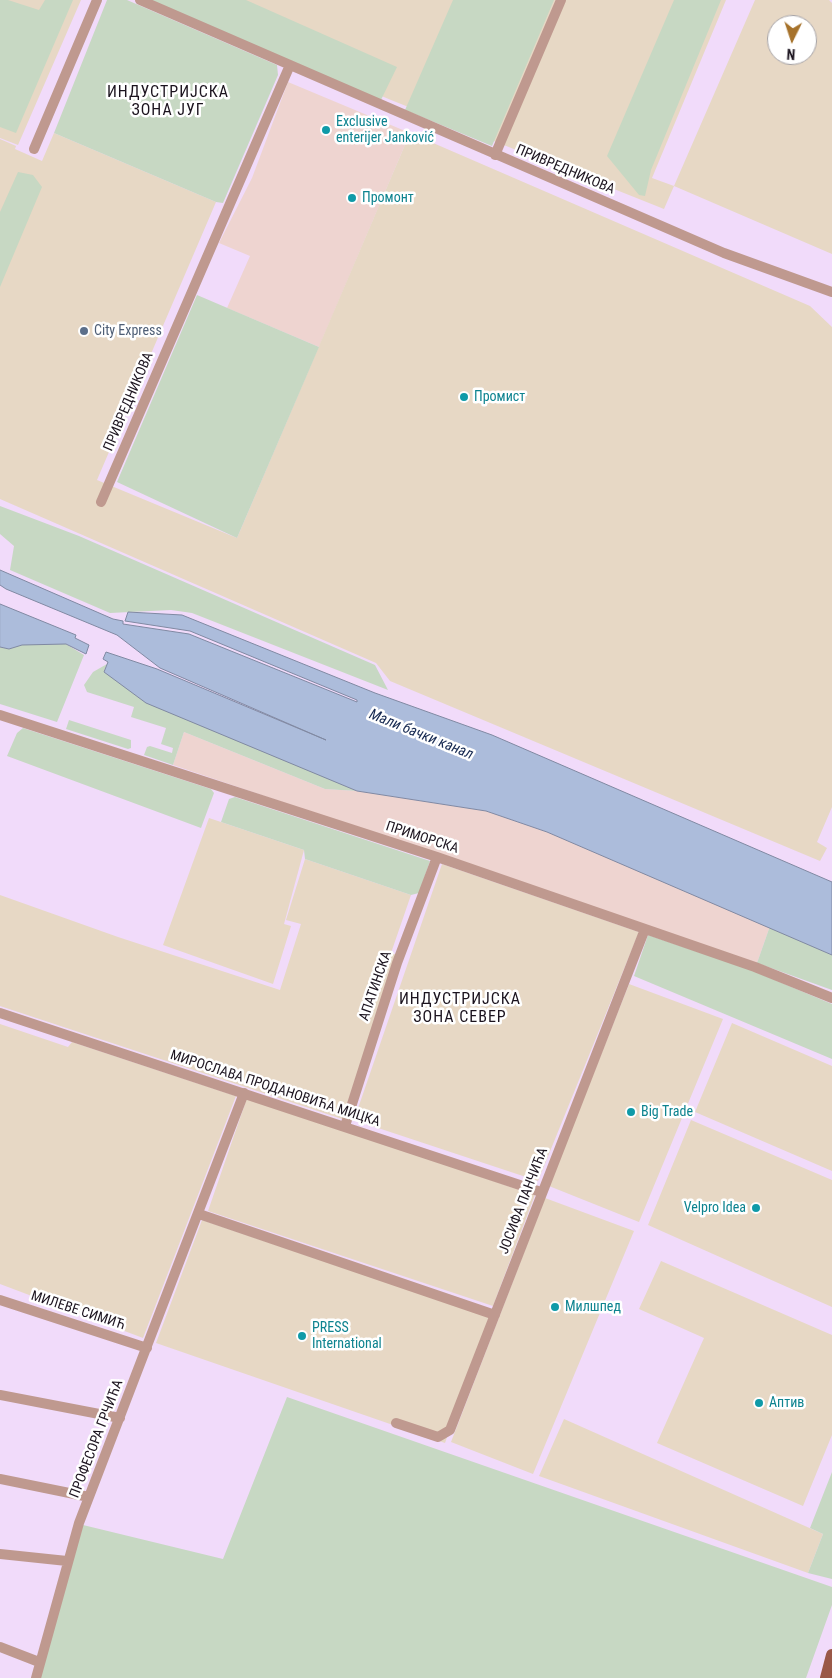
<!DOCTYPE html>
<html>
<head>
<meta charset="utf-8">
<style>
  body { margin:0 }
  #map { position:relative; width:832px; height:1678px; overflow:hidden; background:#f1dbfa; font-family:"Roboto Condensed",sans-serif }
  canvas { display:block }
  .north { position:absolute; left:767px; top:15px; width:50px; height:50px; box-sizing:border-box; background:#fff; border:1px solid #a4a1a5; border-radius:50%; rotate:184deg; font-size:14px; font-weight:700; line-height:20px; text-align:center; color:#1b131e }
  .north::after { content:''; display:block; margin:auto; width:18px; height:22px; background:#a6722b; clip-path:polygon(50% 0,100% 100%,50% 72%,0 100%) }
</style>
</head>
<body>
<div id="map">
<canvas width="832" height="1678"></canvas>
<div class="north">N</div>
</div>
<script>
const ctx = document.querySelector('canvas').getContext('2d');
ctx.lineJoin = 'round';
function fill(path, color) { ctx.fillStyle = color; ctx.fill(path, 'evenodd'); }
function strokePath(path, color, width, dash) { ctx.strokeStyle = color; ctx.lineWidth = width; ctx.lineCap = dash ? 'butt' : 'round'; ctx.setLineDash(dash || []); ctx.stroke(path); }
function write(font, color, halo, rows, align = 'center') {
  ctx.font = font + ' "Roboto Condensed",sans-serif'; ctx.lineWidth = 5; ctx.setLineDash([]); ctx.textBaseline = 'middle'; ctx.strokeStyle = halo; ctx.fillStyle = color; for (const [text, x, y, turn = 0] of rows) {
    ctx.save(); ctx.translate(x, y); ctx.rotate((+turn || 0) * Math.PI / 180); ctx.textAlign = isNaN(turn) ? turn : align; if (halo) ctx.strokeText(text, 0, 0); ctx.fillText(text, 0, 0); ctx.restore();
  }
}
const commercial = new Path2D(`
  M288,82L410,133L319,347L227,308L250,256L219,243L252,178Z
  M184,732L325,789L357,791L486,811L547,832L770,926L757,963L173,765Z`);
const industrial = new Path2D(`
  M0,0H81L18,145L0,138Z
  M154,0H726L652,178L674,186L755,0H829L832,3V254L674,186L664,209L391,100ZM777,25H807V55H777Z
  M54,133L216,202L97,480L237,538L410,133L810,306L832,327V807L817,842L827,848L820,861L390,681L376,663L0,499V139L16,146L15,149L42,161Z
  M209,818L304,850L284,924L291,926L273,984L163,945Z
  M305,859L411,895L391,953L397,955L342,1119L0,1006V895L118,937L280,990L301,924L286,920Z
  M442,864L639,932L538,1181L354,1120Z
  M629,984L723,1019L639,1222L549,1186Z
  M732,1023L832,1066V1171L695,1112Z
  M0,1024L68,1047L72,1042L236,1096L143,1338L0,1284Z
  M247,1098L535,1195L493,1306L208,1211Z
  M691,1120L832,1180V1307L648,1225Z
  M545,1198L634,1231L533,1474L451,1442Z
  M202,1220L489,1317L445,1443L156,1343Z
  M661,1261L832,1335V1435L803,1506L657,1443L704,1338L639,1309Z
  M564,1419L823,1534L808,1573L539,1476Z`);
const green = new Path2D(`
  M0,0H8L39,10L45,0H73L16,133L0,127Z
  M107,0H127L277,65L278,75L223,203L216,202L54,133Z
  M139,0H246L397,67L380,102Z
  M453,0H554L492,146L405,110Z
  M674,0H721L651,170L645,196L639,195L607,156Z
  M18,172L33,175L42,187L0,287V212Z
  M197,295L319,347L237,538L117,482Z
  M0,506L79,536L375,665L388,690L192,613L171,610L110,613L10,570L14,546L0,534Z
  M22,644H66L84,655L57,722L0,704V647L9,649Z
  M107,664L104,672L357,791L325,789L184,732L173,765L144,755L147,747L150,746L172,753L173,748L161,744L166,728L131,717L134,707L87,692L84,685L93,672Z
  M69,720L131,740V748L128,749L66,729Z
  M23,728L211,789L214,793L201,828L7,756L17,733Z
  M235,797L430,861L419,893L411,895L305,859L304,850L221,822L229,799Z
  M770,926L832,955V990L757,963Z
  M648,935L751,970L832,1004V1059L634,976Z
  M287,1397L832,1587V1605L806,1678H39L83,1525L223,1559Z
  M832,1472V1579L808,1573L823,1534L810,1528Z`);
const water = new Path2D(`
  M0,570L113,619L123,621V624L189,634L357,702V700L190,631L125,621L128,612L182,615L375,693L492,735L832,882V955L547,832L486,811L357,791L146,703L104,672L108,662L103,659L106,652L157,669L326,740L160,668L117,635L6,589L0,585Z
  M0,604L76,635L75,638L89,645L86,654L66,644L22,645L9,649L0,647Z`);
const minor = new Path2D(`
  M140,0L724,253L832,292
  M34,149L97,0
  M495,155L561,0
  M101,502L290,65
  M0,715L437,857L755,967L832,998
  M0,1013L541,1192
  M345,1126L397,963L437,857
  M199,1214L495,1315
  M0,1300L147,1348
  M0,1395L120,1418
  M396,1423L438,1437L450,1430L645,929
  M0,1479L89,1497
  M0,1554L67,1561
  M0,1647L39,1662
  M36,1678L79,1523L244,1093`);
const major = new Path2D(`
  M826,1678L832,1655`);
const markers = [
  [326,130,5,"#0f9aa8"],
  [352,198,5,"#0f9aa8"],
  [84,331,5,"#5c6f8a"],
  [464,397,5,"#0f9aa8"],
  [631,1112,5,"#0f9aa8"],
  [756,1208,5,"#0f9aa8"],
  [555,1307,5,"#0f9aa8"],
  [302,1336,5,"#0f9aa8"],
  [759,1403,5,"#0f9aa8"]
];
const cultureNames = [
  ["Exclusive",336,122],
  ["enterijer Janković",336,138],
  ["Промонт",362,198],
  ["Промист",474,397],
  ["Big Trade",641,1112],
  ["Velpro Idea",746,1208,"right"],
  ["Милшпед",565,1307],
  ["PRESS",312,1328],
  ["International",312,1344],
  ["Аптив",769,1403]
];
const streetNames = [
  ["ПРИВРЕДНИКОВА",565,170,23],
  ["ПРИВРЕДНИКОВА",129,402,-67],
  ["ПРИМОРСКА",422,838,18],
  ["АПАТИНСКА",376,986,-71],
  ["МИРОСЛАВА ПРОДАНОВИЋА МИЦКА",275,1089,18],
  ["ЈОСИФА ПАНЧИЋА",524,1201,-69],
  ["МИЛЕВЕ СИМИЋ",78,1311,18],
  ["ПРОФЕСОРА ГРЧИЋА",97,1439,-69]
];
const serviceNames = [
  ["City Express",94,331]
];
const waterNames = [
  ["Мали бачки канал",421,735,22]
];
const quarterNames = [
  ["ИНДУСТРИЈСКА",168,93],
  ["ЗОНА ЈУГ",168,111],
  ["ИНДУСТРИЈСКА",460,1000],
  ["ЗОНА СЕВЕР",460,1018]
];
fill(commercial, '#eed4d0');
fill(industrial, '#e7d8c5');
fill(green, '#c7d8c3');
fill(water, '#acbcdb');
strokePath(water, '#8089a2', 1);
strokePath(minor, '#bf998f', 10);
strokePath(major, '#9a5847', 12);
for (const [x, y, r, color] of markers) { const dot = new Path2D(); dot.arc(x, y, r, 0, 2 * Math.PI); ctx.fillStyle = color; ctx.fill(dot); strokePath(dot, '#fff', 2); }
write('14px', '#0d838f', '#fff', cultureNames, 'left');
write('14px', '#1b131e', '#fff', streetNames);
write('14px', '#4e5e75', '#fff', serviceNames, 'left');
write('italic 15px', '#152850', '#fff', waterNames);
ctx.letterSpacing = '1px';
write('16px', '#1b131e', '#fff', quarterNames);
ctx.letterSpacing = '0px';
</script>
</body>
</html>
